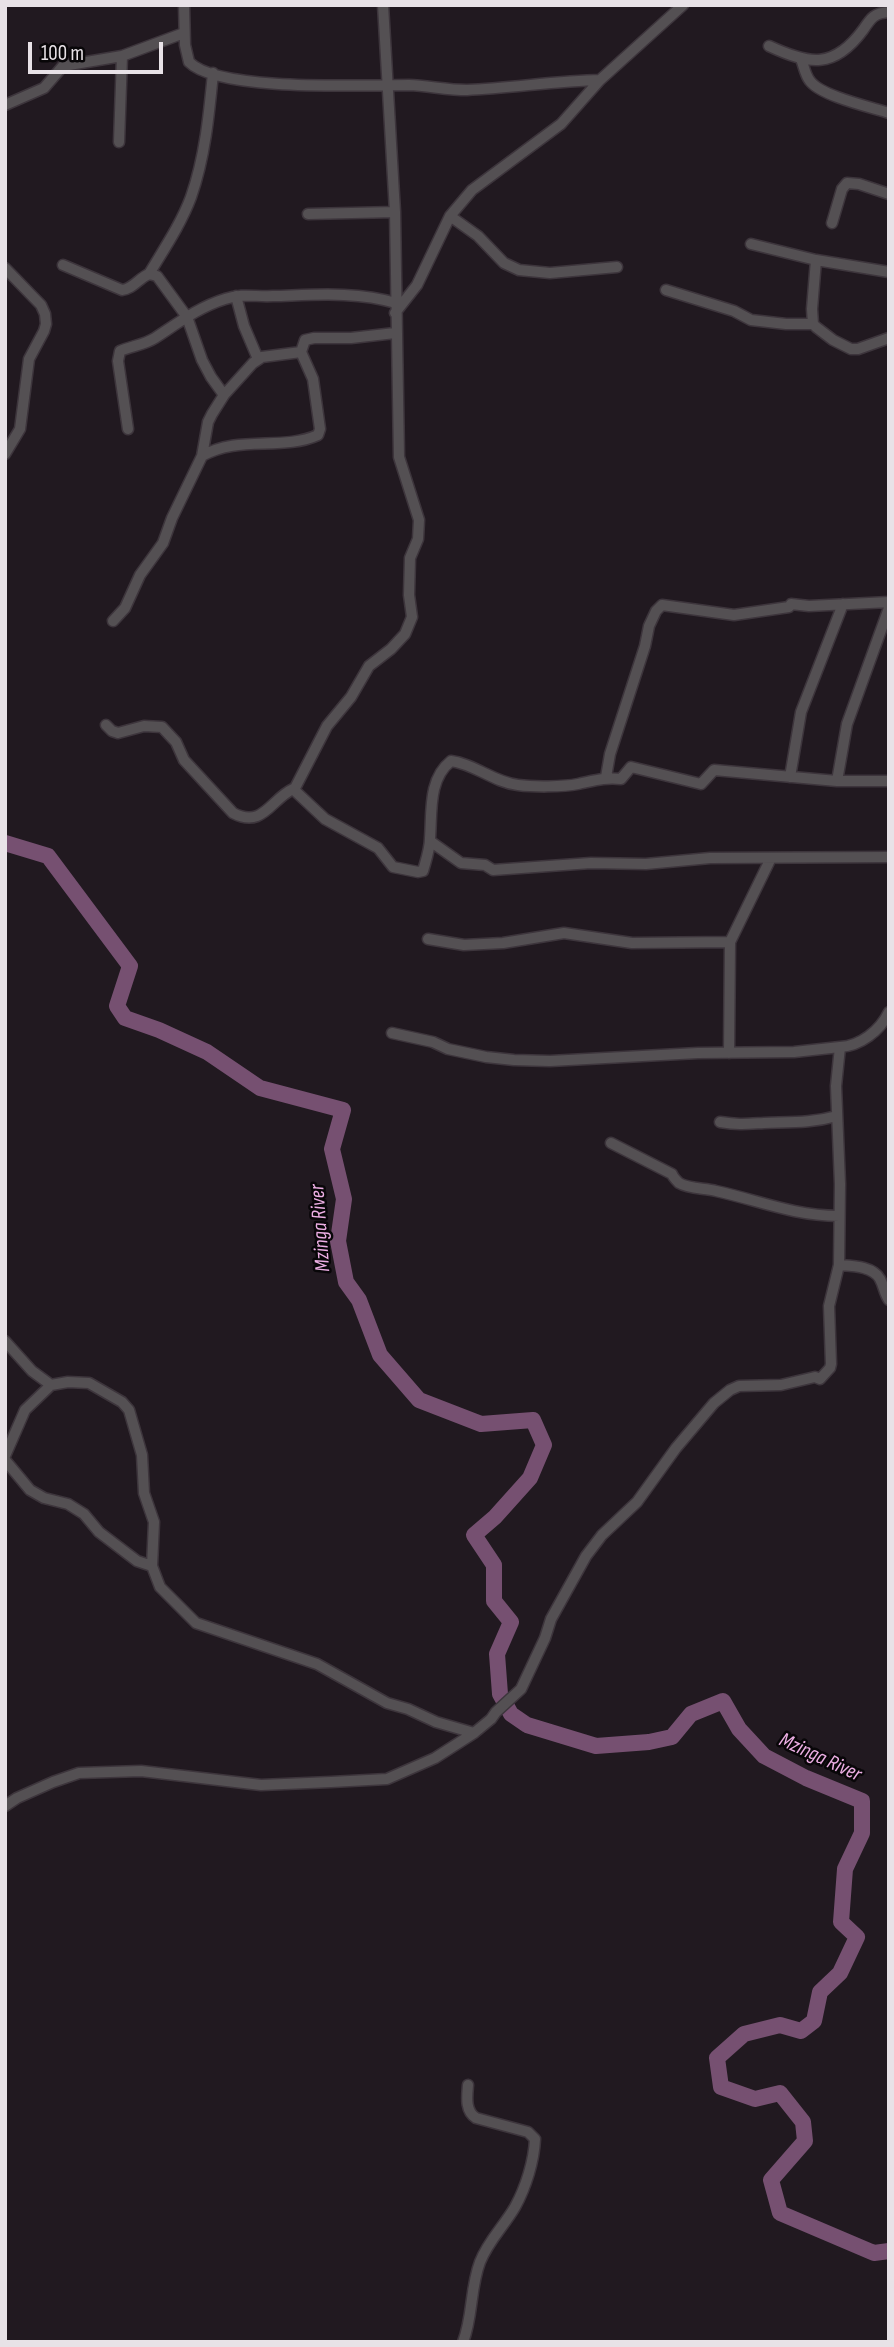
<!DOCTYPE html>
<html>
<head>
<meta charset="utf-8">
<style>
  body { margin:0 }
  #map { position:relative; width:894px; height:2347px; overflow:hidden; background:#211920; font-family:"Sofia Sans Condensed",sans-serif }
  canvas { display:block }
  .frame { position:absolute; inset:0; border:7px solid #e8e2e7; pointer-events:none }
  .scale { position:absolute; left:28px; top:42px; width:135px; height:32px; box-sizing:border-box; border:4px solid #e8e2e7; border-top:0; padding-left:9px; font-size:21px; line-height:24px; white-space:nowrap; color:#e8e2e7; -webkit-text-stroke:5px #080608; paint-order:stroke }
</style>
</head>
<body>
<div id="map">
<canvas width="894" height="2347"></canvas>
<div class="frame"></div>
<div class="scale">100 m</div>
</div>
<script>
const ctx = document.querySelector('canvas').getContext('2d');
ctx.lineJoin = 'round';
function strokePath(path, color, width, dash) { ctx.strokeStyle = color; ctx.lineWidth = width; ctx.lineCap = dash ? 'butt' : 'round'; ctx.setLineDash(dash || []); ctx.stroke(path); }
function write(font, color, halo, rows, align = 'center') {
  ctx.font = font + ' "Sofia Sans Condensed",sans-serif'; ctx.lineWidth = 5; ctx.setLineDash([]); ctx.textBaseline = 'middle'; ctx.strokeStyle = halo; ctx.fillStyle = color; for (const [text, x, y, turn = 0] of rows) {
    ctx.save(); ctx.translate(x, y); ctx.rotate((+turn || 0) * Math.PI / 180); ctx.textAlign = isNaN(turn) ? turn : align; if (halo) ctx.strokeText(text, 0, 0); ctx.fillText(text, 0, 0); ctx.restore();
  }
}
const river = new Path2D(`
  M5,843L48,856L130,966L117,1006L125,1018L159,1030L207,1052L260,1088L343,1110L332,1149L344,1199L338,1241L346,1282L359,1300L380,1355L419,1400L481,1424L533,1420L544,1445L530,1478L495,1517L474,1535L494,1565V1601L511,1622L497,1654L500,1694L511,1714L527,1725L596,1746L649,1742L672,1737L691,1714L723,1701L739,1729L764,1756L806,1778L862,1801V1833L845,1869L841,1922L857,1937L840,1973L820,1992L814,2021L801,2031L780,2025L744,2034L717,2058L721,2087L755,2099L780,2093L803,2122L805,2141L771,2180L780,2213L874,2253L889,2251`);
const minor = new Path2D(`
  M184,5L185,45L189,62C218,92 365,85 409,85C429,86 448,90 467,90C512,88 556,81 600,80
  M769,46C810,65 834,69 863,30C871,18 874,13 889,12
  M801,59C804,66 805,75 810,81C821,96 870,107 889,113
  M5,105L44,88L63,66L122,56L184,33
  M119,142L122,56
  M308,214L395,212
  M450,216L478,236L504,263L519,270L550,273L617,267
  M832,223L842,189L847,183L859,184L889,194
  M751,244L816,260L889,272
  M816,260L812,309L813,324L816,327L833,340L851,349H858L889,338
  M63,265L122,290C133,289 139,278 149,274L157,276L187,317L202,360L211,377L224,395
  M5,268L41,305L45,314L46,324L44,331L29,359L20,429L5,454
  M149,274C164,249 181,224 191,197C205,157 209,115 213,73
  M666,290L734,311L751,320L786,324H813
  M236,296L244,326L258,359
  M395,313L417,285L450,216L472,190L561,124L600,80L683,5
  M128,429L118,361L120,351C131,346 144,345 155,338C178,323 199,307 225,299C243,293 255,297 273,296C313,295 356,291 396,303
  M202,456L208,422L212,414L224,395L253,363L262,357L301,352
  M113,621L125,608L140,575L163,543L172,518L202,456C238,435 283,451 318,435L320,429L313,379L301,352L305,340L314,338H351L395,333
  M106,725L112,731L118,733L144,726L162,727L176,742L184,760L233,813C263,829 271,799 293,789L325,819L378,848L393,867L418,872L423,871C426,860 430,849 430,838C432,812 428,779 451,761C475,764 493,782 518,785C533,787 563,787 578,784C593,781 605,777 621,779L631,767L701,784L714,770L837,781H889
  M606,777L610,754L645,646L649,626L656,611L662,605L734,615L789,607L791,604L809,606L889,602
  M790,777L801,712L843,604
  M837,781L847,724L889,608
  M294,790L327,726L351,697L369,666L391,649L405,634L412,617L409,595L410,558L418,539L419,520L399,457L395,212L383,5
  M430,841L461,863L485,865L493,870L591,863L646,864L710,858L889,857
  M428,939L464,945L503,943L564,933L632,943L730,942
  M392,1033L433,1042L448,1049L486,1057L514,1060L550,1061L698,1053L794,1052L840,1047
  M729,1053L730,942L771,858
  M720,1122C739,1125 746,1124 764,1123C790,1122 812,1123 837,1116
  M611,1143L672,1174C673,1177 677,1181 679,1183C689,1189 705,1188 716,1191C761,1201 791,1215 839,1216
  M839,1265C852,1266 873,1266 880,1279C884,1286 884,1293 889,1300
  M5,1341L32,1371L51,1385L68,1382L89,1383L122,1402L129,1410L142,1455L144,1493L154,1522L152,1566L160,1587L196,1623L317,1664L387,1703L408,1709L436,1722L474,1733
  M5,1456L25,1410L51,1385
  M5,1460L30,1490L44,1498L68,1504L84,1514L99,1532L137,1561L152,1566
  M5,1806L17,1798L53,1782L79,1773L141,1771L261,1785L331,1782L387,1779L435,1758L474,1733L491,1719L496,1712L521,1689L545,1638L551,1619L586,1556L602,1535L637,1502L676,1448L714,1403L730,1390L739,1386L781,1385L815,1377L820,1379L830,1368L831,1364L829,1306L839,1265L840,1184L836,1086L840,1047C860,1046 880,1031 889,1012
  M463,2342C473,2317 470,2288 480,2262C488,2241 504,2226 515,2207C526,2187 534,2161 535,2139L528,2132L476,2118C465,2111 467,2097 468,2085`);
const waterNames = [
  ["Mzinga River",321,1228,-94],
  ["Mzinga River",820,1758,25]
];
strokePath(river, '#765071', 16);
strokePath(minor, '#3d353c', 13);
strokePath(minor, '#545053', 10);
write('italic 21px', '#ecaee3', '#080608', waterNames);
</script>
</body>
</html>
